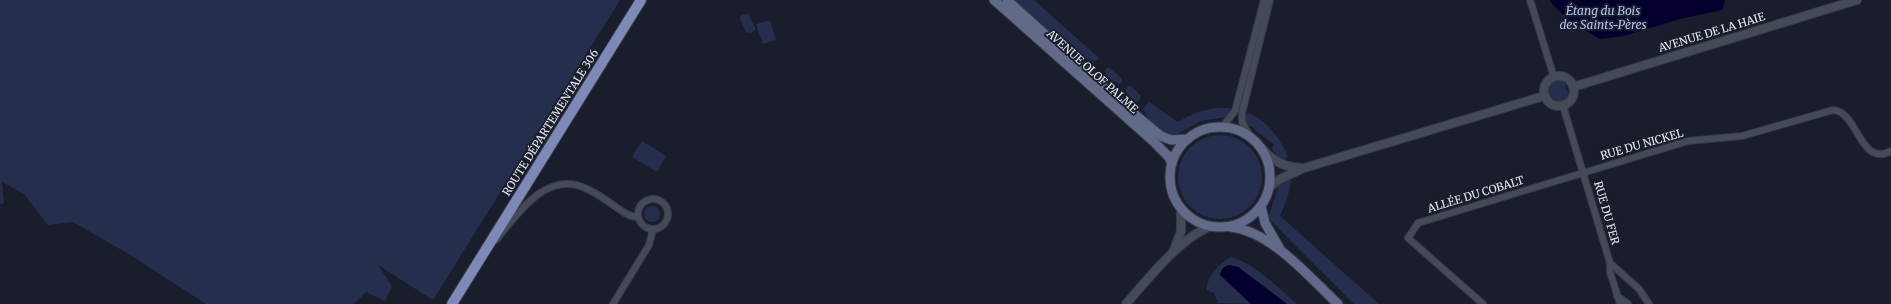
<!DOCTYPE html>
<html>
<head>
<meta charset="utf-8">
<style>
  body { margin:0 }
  canvas { display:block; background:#1a1d2b }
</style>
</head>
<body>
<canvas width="1891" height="304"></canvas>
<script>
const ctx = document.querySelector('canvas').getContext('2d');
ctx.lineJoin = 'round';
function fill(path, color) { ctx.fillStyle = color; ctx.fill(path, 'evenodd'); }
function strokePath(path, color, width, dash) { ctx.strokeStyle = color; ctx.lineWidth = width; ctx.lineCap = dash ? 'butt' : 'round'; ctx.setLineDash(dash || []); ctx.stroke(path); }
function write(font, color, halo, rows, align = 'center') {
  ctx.font = font + ' Merriweather,serif'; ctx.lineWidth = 4; ctx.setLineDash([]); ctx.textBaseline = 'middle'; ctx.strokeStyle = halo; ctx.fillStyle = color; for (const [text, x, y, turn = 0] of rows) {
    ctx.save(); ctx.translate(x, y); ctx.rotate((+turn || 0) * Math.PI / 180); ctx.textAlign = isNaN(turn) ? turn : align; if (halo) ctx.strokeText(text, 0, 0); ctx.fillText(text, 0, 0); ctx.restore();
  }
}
const green = new Path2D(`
  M0,0H620L433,300L378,265L392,286L385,301L366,292L354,304H206L132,256L73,222L48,225L24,194L2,182L4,203L0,204Z
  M1012,0H1034L1099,58L1095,62L1085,57L1071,44L1062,43L1028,17Z
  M748,14L755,27V30L750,33L746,32L740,19L741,15Z
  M770,20L776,40L763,44L756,24Z
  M1107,68H1110L1122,79V82L1120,84L1107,78L1105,70Z
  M1559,80L1568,85L1565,86L1567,92L1570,91L1565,100L1559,102L1550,97L1548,91L1553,82Z
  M1128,86H1131L1141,96L1139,101L1135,102L1125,91Z
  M1149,102L1178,122C1195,112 1210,107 1230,108L1231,111L1226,117L1200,121L1173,137C1160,134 1149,120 1143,109Z
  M1244,112C1266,118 1279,137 1288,156L1284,161L1278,158L1272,149L1274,144L1257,132L1253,127L1243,124Z
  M1178 177a42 42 0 1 1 84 0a42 42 0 1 1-84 0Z
  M642,141L666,156L657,172L632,157Z
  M1288,178L1291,179C1290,193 1285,204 1280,216L1379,304H1354L1268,218L1280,182Z
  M644 214a8 8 0 1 1 16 0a8 8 0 1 1-16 0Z
  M1231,257C1255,264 1279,288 1297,304H1287L1238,267C1230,265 1221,264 1220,275L1251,304L1218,303L1214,293L1206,290C1208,275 1219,264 1231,257Z`);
const water = new Path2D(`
  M1550,0H1725L1722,10L1680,19L1624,36L1600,39L1572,23L1552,4Z
  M1229,265L1238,267L1287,304H1251L1220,275C1221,269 1224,267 1229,265Z`);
const minor = new Path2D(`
  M1530,0L1554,77
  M1563,106L1610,263V272L1620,304
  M1223,126L1235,111L1264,0
  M1250,136L1242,122V113L1270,0
  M638 214a15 15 0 1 1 30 0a15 15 0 1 1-30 0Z
  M496,240C518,214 546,169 587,189C594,192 600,196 606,200C615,206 627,217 638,217
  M1610,263L1639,289L1649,304
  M1617,296L1628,304
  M613,304L649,245L653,229
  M1483,304L1408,238L1418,223L1688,141L1742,136L1833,110C1858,111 1860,168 1891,151`);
const tertiary = new Path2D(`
  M1544 91a15 15 0 1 1 30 0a15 15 0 1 1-30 0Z
  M1573,87L1857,0
  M1262,148C1274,163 1285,167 1303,168
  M1270,187L1280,179L1304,168L1544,96
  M1174,250L1181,231V209
  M1126,304C1148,279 1180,238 1211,226`);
const secondary = new Path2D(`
  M994,0L1154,142L1169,157L1172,164
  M1007,0L1127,108L1161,136L1171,140L1188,139
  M1170 177a50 50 0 1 1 100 0a50 50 0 1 1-100 0Z
  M1261,206L1265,223L1280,249
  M1231,227C1272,232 1309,277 1338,304`);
const primary = new Path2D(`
  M452,304L641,0`);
const streetNames = [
  ["AVENUE DE LA HAIE",1712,33,-17],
  ["AVENUE OLOF PALME",1092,72,42],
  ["ROUTE DÉPARTEMENTALE 306",551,123,-58],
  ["RUE DU NICKEL",1642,145,-16],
  ["ALLÉE DU COBALT",1476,195,-17],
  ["RUE DU FER",1606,213,74]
];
const waterNames = [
  ["Étang du Bois",1603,12],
  ["des Saints-Pères",1603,26]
];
fill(green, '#262e4e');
fill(water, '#04002e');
strokePath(minor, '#373945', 8);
strokePath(tertiary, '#373945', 10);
strokePath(secondary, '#373945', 11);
strokePath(primary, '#373945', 12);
strokePath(minor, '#454a59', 6);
strokePath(tertiary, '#454a59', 8);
strokePath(secondary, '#616a89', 9);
strokePath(primary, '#7d8ab8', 10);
write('11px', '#e8ebf5', '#1a1d2b', streetNames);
write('italic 12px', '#b3c1f4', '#1a1d2b', waterNames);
</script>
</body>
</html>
